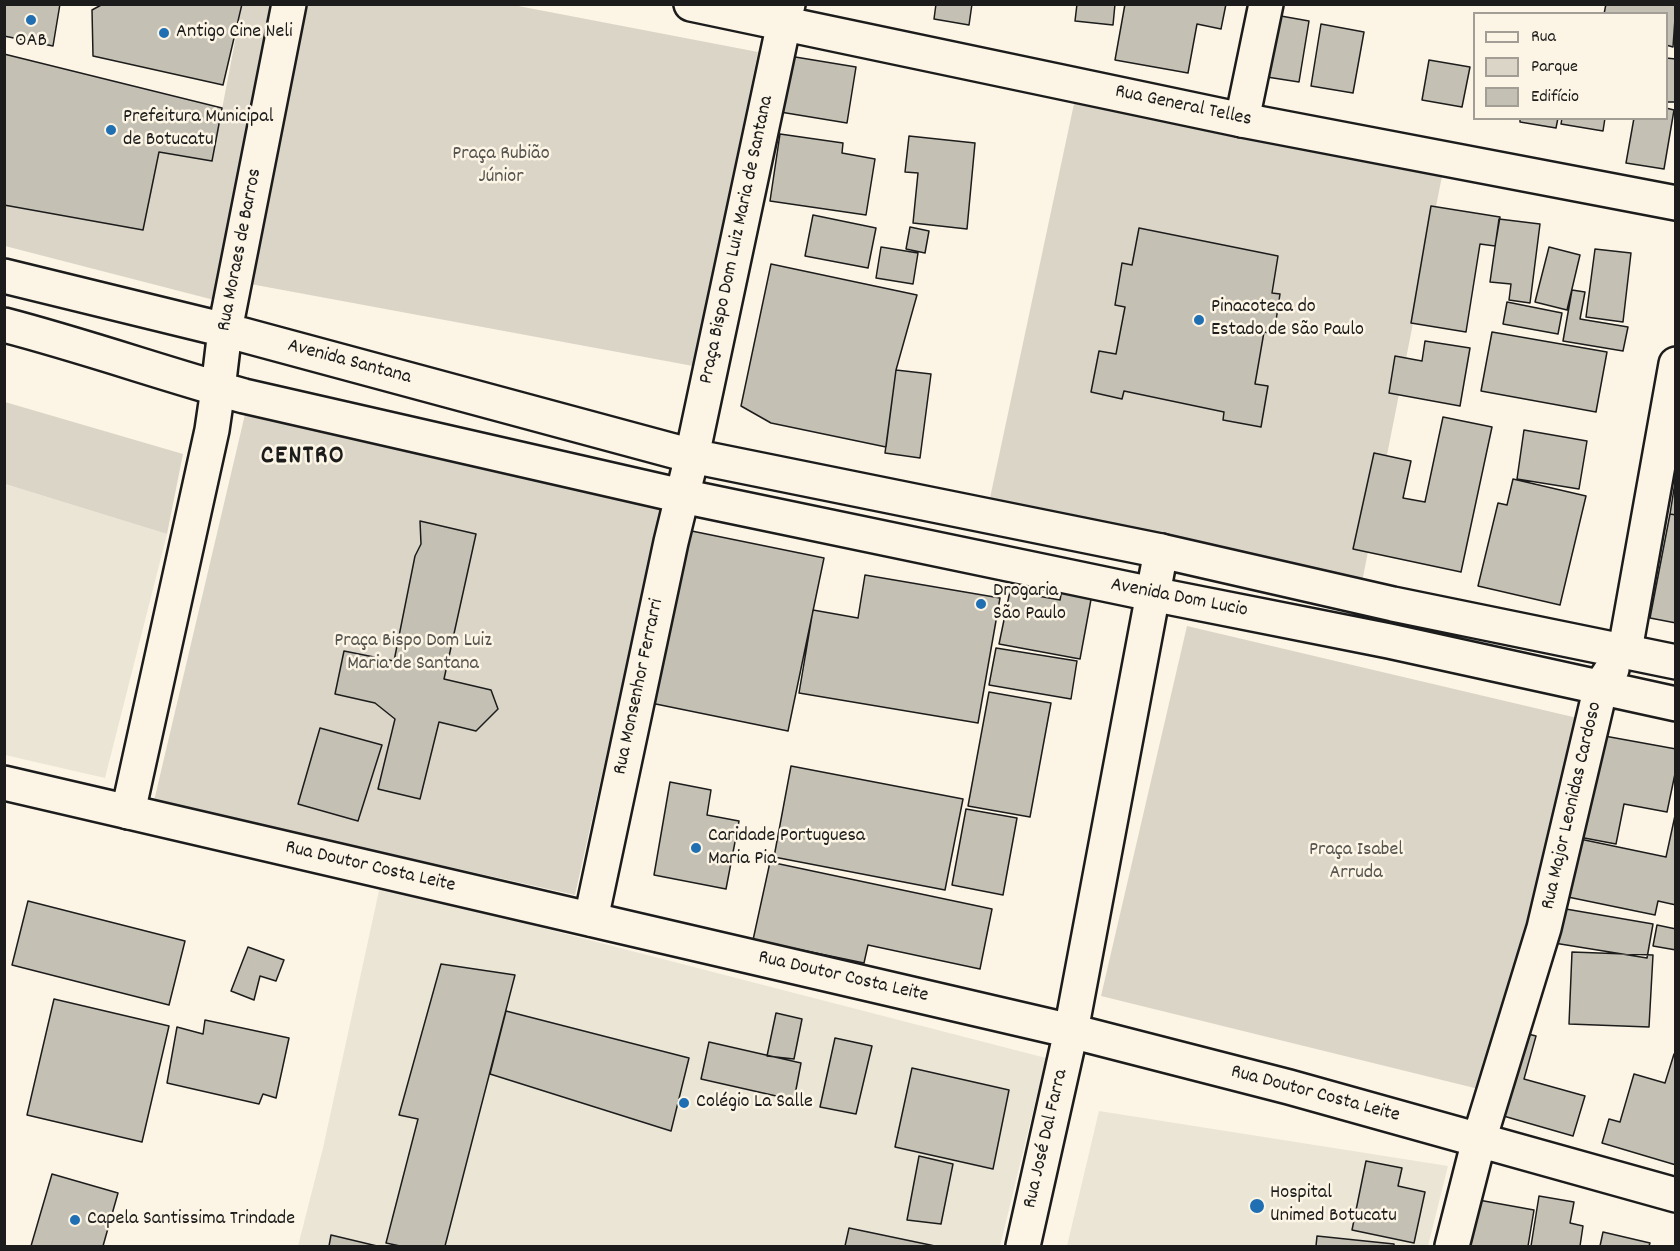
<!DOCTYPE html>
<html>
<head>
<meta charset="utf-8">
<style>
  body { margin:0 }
  #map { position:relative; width:1680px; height:1251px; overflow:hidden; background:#fcf5e5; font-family:Dekko,sans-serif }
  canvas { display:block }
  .frame { position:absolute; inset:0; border:6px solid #1c1c1c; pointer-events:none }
  .legend { position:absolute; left:1473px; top:12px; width:195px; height:108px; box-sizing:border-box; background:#fcf5e5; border:2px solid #a29e95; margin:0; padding:8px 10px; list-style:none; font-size:18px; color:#1c1c1c }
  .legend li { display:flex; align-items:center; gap:12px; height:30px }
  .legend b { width:30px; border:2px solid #a29e95 }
</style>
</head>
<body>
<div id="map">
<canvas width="1680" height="1251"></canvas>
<div class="frame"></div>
<ul class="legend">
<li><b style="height:8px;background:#fcf5e5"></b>Rua</li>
<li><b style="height:16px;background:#dbd5c8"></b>Parque</li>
<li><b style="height:16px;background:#c4c0b3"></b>Edifício</li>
</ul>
</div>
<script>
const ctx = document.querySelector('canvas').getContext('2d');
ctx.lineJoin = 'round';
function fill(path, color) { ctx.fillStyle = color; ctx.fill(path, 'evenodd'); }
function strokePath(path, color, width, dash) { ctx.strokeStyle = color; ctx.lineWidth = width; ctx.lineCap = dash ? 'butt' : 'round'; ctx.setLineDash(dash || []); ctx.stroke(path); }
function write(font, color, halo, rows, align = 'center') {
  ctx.font = font + ' Dekko,sans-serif'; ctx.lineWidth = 5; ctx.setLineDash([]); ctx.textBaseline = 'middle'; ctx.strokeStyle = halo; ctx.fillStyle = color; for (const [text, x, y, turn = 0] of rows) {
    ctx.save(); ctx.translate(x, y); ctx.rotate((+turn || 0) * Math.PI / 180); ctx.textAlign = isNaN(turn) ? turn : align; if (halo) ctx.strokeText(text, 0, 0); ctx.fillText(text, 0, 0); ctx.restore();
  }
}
const built = new Path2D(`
  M5,484L167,534L105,778L5,755Z
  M380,886L1046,1058L1000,1246H298L323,1148Z
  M1099,1111L1448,1166L1428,1246H1067Z`);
const green = new Path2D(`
  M242,5H280L218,301L5,246L4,200L95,221L143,230L159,152L212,161Z
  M308,5H513L758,52L693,366L245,283Z
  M1075,99L1442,176L1362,582L990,498Z
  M5,402L183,454L167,534L5,484Z
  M246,410L662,507L575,895L154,801Z
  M1187,626L1590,721L1507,1096L1101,996Z`);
const building = new Path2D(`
  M4,4H60L53,46L4,36Z
  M103,4H242L223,85L93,56L92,10Z
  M936,4H972L969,25L934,19Z
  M1077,4H1115L1113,25L1075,21Z
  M1125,4L1157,5L1226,4L1221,29L1197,24L1188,73L1115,60Z
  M1606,4H1676L1673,47L1666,45V14H1604Z
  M1264,13L1309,21L1299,82L1254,75Z
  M1321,24L1364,32L1353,93L1311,86Z
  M4,54L222,108L212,161L159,152L143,230L4,205Z
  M777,54L856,67L847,123L768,110Z
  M1666,58L1676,59V102H1666Z
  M1429,60L1470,67L1462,107L1422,100Z
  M1666,108L1674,110L1664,169L1626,163L1634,118H1666Z
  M1520,118H1558L1556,128L1520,122Z
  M1562,118H1605L1603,131L1561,124Z
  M780,134L843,143L842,153L875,159L866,215L770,201Z
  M909,136L975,143L967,229L913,223L918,173L905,172Z
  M1431,206L1500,217L1495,246L1480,244L1466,332L1411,323Z
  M813,215L876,228L868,268L805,256Z
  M1499,219L1540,224L1530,303L1509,300L1511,284L1490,282Z
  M910,227L929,231L925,253L906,249Z
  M1139,228L1278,256L1272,293L1280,294L1274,334L1264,332L1255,384L1268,386L1261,427L1223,420L1224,412L1124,391L1122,399L1091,392L1099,351L1116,354L1125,307L1115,305L1122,263L1132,265Z
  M881,247L918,253L913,284L876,278Z
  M1549,247L1580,255L1567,310L1535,302Z
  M1595,249L1631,253L1623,322L1586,317Z
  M771,264L917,295L896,370L886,447L771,423L741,406Z
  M1572,290L1585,292L1580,319L1628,327L1623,351L1563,341Z
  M1507,302L1562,313L1558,334L1503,324Z
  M1492,332L1607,352L1596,412L1481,391Z
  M1425,341L1470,348L1460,406L1389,393L1395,356L1422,361Z
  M896,370L931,374L920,458L885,453Z
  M1443,417L1492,427L1461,572L1353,549L1374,453L1411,461L1403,498L1425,502Z
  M1524,430L1587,441L1579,489L1517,479Z
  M1676,476V515L1670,514Z
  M1513,479L1586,496L1560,605L1478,586L1498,503L1507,505Z
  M1670,514L1676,515V623L1650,618Z
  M420,521L476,534L444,679L491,690L498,709L476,731L439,722L420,799L378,789L395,719L375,703L335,694L344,651L394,661L415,556L421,544Z
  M677,528L824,558L788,731L641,701Z
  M865,575L1000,598L978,723L799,693L813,610L858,618Z
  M1062,589L1092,594L1080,659L999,644L1010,591L1060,600Z
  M996,648L1077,661L1071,699L989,685Z
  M989,692L1051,703L1030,817L968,806Z
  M320,728L382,745L358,821L298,804Z
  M1599,735L1676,749V769L1667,812L1624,804L1616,844L1579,837Z
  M791,766L963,799L945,890L774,857Z
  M670,782L711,790L707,815L739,821L726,889L654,875Z
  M966,809L1017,818L1003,895L952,885Z
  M1676,811V905L1658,901L1655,915L1563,896L1575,838L1666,857Z
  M770,862L992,909L980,969L868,945L864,963L753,940Z
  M28,901L185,941L169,1005L12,965Z
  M1560,908L1653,924L1647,958L1554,943Z
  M1657,925L1676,929V950L1653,946Z
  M248,947L284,960L276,981L260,976L254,1000L231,991Z
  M1572,952L1653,955L1649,1027L1569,1024Z
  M441,964L515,975L445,1246H400L386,1243L418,1119L399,1115Z
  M54,999L169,1026L142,1142L27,1115Z
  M506,1011L689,1058L671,1131L490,1074Z
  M776,1013L802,1019L794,1059L767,1056Z
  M205,1020L289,1038L276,1098L263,1094L259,1104L167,1083L177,1027L203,1034Z
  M1524,1033L1536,1036L1524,1079L1585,1096L1573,1136L1500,1115Z
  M835,1038L872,1046L856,1114L820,1107Z
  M709,1042L801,1063L794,1100L701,1079Z
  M1674,1054L1676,1055V1165L1602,1143L1609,1119L1620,1122L1634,1074L1665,1083Z
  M912,1068L1009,1090L993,1169L895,1147Z
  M919,1156L953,1164L941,1224L907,1220Z
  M1366,1161L1402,1168L1398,1186L1425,1192L1414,1243L1352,1230Z
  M52,1174L118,1193L103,1246H31Z
  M1539,1196L1574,1202L1570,1223L1583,1226L1580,1246H1531Z
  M1473,1199L1534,1210L1528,1246H1465Z
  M849,1228L935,1246H845Z
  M1603,1232L1650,1243L1649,1246H1600Z
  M331,1235L377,1246H329Z
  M1317,1236L1394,1244V1246H1316Z`);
const street = new Path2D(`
  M1242,120L1266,4
  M1625,650L1676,364
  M128,812L212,430L218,389
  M591,919L671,542L692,456
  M1071,1031L1161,551`);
const secondary = new Path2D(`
  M691,4L1242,120L1676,203
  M4,276L225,330L692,456L1161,551L1393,604L1676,662
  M4,325C85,346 164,374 244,396L682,496L1152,594L1389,641L1676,704
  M218,389L225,330L289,4
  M692,456L788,4
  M4,783L1071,1031L1289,1087L1676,1195
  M1023,1246L1071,1031
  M1452,1246L1479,1140L1544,928L1601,686L1612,669`);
const markers = [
  [31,20,6,"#1f6fb2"],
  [164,33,6,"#1f6fb2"],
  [111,130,6,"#1f6fb2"],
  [1199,320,6,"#1f6fb2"],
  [981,604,6,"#1f6fb2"],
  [696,848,6,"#1f6fb2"],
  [684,1103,6,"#1f6fb2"],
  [1257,1206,8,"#1f6fb2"],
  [75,1220,6,"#1f6fb2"]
];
const poiNames = [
  ["Antigo Cine Neli",176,33],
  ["OAB",31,42,"center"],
  ["Prefeitura Municipal",123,118],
  ["de Botucatu",123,141],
  ["Pinacoteca do",1211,308],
  ["Estado de São Paulo",1211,331],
  ["Drogaria",993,592],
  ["São Paulo",993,615],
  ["Caridade Portuguesa",708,837],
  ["Maria Pia",708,860],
  ["Colégio La Salle",696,1103],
  ["Hospital",1270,1194],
  ["Unimed Botucatu",1270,1217],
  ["Capela Santissima Trindade",87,1220]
];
const streetNames = [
  ["Rua General Telles",1183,107,12],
  ["Praça Bispo Dom Luiz Maria de Santana",738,240,-78],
  ["Rua Moraes de Barros",241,250,-79],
  ["Avenida Santana",349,363,15],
  ["Avenida Dom Lucio",1179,599,11],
  ["Rua Monsenhor Ferrarri",640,687,-78],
  ["Rua Major Leonidas Cardoso",1573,806,-77],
  ["Rua Doutor Costa Leite",370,868,13],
  ["Rua Doutor Costa Leite",843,978,13],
  ["Rua Doutor Costa Leite",1315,1095,15],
  ["Rua José Dal Farra",1047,1139,-77]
];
const parkNames = [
  ["Praça Rubião",501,155],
  ["Júnior",501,178],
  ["Praça Bispo Dom Luiz",413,642],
  ["Maria de Santana",413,665],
  ["Praça Isabel",1356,851],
  ["Arruda",1356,874]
];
const districtNames = [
  ["CENTRO",303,458]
];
fill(built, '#ebe5d6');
fill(green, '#dbd5c8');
fill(building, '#c4c0b3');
strokePath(building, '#1c1c1c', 1.5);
strokePath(street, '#1c1c1c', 38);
strokePath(secondary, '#1c1c1c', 38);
strokePath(street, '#fcf5e5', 33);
strokePath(secondary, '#fcf5e5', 33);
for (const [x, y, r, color] of markers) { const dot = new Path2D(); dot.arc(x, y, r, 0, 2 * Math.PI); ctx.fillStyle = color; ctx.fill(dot); strokePath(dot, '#fcf5e5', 2); }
write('20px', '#1c1c1c', '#fcf5e5', poiNames, 'left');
write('20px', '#1c1c1c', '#fcf5e5', streetNames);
write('20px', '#555450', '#fcf5e5', parkNames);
ctx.letterSpacing = '1.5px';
write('bold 26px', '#1c1c1c', '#fcf5e5', districtNames);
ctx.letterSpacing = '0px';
</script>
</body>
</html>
